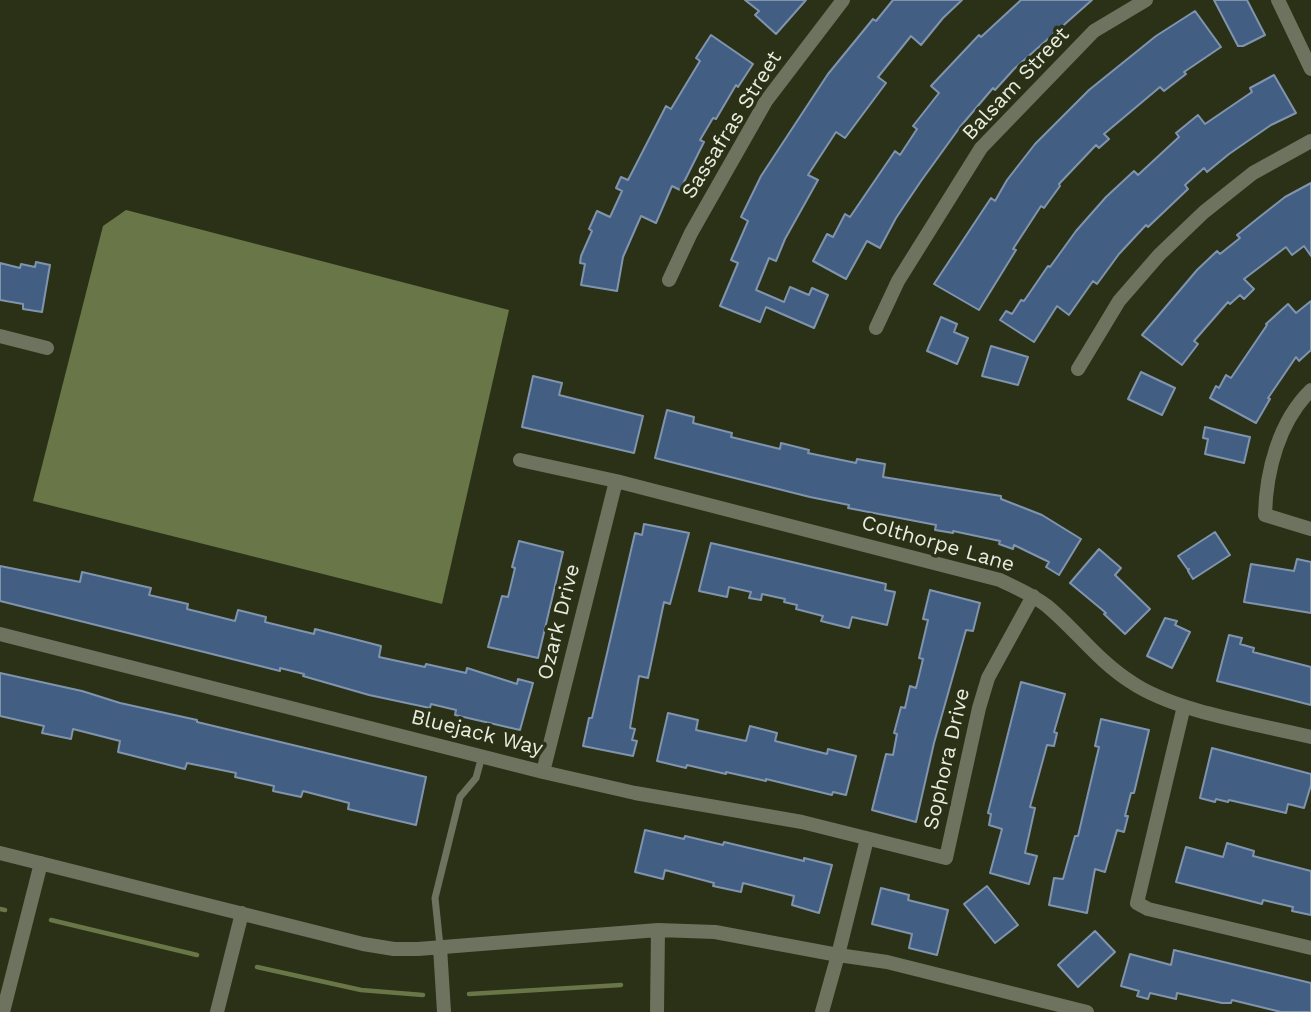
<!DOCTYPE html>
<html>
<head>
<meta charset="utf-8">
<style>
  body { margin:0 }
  canvas { display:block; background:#2a3117 }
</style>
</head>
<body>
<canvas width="1311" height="1012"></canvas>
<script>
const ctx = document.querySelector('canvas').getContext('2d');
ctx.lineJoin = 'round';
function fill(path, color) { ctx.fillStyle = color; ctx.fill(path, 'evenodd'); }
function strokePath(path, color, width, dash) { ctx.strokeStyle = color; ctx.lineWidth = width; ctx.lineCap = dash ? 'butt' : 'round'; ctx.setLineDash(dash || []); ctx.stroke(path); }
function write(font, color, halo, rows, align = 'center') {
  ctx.font = font + ' "Work Sans",sans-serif'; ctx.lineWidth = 7; ctx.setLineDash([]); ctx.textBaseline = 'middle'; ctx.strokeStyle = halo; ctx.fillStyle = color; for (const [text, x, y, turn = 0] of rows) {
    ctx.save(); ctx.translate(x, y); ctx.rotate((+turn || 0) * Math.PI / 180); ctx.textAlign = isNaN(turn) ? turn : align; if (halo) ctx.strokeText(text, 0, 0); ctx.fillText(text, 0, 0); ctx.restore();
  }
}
const water = new Path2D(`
  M126,210L509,310L442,604L33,501L103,226Z`);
const stream = new Path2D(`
  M0,909L5,910
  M51,920L197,955
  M257,967L361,990L423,995
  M469,994L621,985`);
const building = new Path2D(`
  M745,0H806L776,34L755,15L759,11Z
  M893,0H962L943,18L921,45L911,36L878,77L886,83L845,138L836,132L808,175L818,180L785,239L776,261L769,258L756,290L784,302L790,287L809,295L812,288L828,295L814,328L766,307L760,322L720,306L738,263L731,260L748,221L741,217L761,176L828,74L873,19L876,21Z
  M1021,0H1092L1014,69L995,90L993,88L960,127L921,181L896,218L880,248L867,241L846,279L813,261L827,234L833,237L845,214L850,217L895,151L900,155L917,129L913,126L939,93L931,86L979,35L981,37Z
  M1214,0H1247L1265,35L1243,46H1238Z
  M1195,11L1221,47L1184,72L1186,74L1164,91L1160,87L1104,134L1109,139L1099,148L1096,145L1059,184L1060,186L1044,208L1041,206L1013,249L1016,250L979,310L934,284L991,198L995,201L1007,180L1035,144L1089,90L1156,36Z
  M711,35L753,64L738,87L736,85L716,119L713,118L700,140L704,142L680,190L672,186L656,223L641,216L623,257L617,291L581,285L585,264L580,263L581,256L592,231L589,229L597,211L610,217L622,191L616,188L621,177L628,180L666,106L671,109L700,61L696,58Z
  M1274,75L1296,113L1271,125L1229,154L1207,172L1204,168L1185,185L1188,189L1148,227L1146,225L1119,254L1097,284L1093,281L1069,315L1057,306L1034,342L1000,320L1006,311L1012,314L1021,300L1024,301L1048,266L1050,267L1076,231L1106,197L1134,171L1138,175L1179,137L1176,133L1198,115L1205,124L1252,92L1250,88Z
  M1311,183V256L1304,246L1292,255L1286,247L1244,279L1254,289L1244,299L1240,295L1230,304L1228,302L1194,341L1198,344L1182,365L1142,335L1197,270L1217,251L1220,254L1240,238L1237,235L1262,215L1285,197Z
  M36,262L50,265L42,312L23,309V304L0,300V263L20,268L21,264L35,267Z
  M1311,301V350L1299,361L1296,357L1268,398L1270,399L1256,423L1210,398L1216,386L1219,388L1226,375L1231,378L1267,325L1266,324L1288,304L1296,313Z
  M941,317L957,324L954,332L968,338L957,364L927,351Z
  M991,346L1028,357L1018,385L982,376Z
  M1141,372L1175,388L1162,415L1128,399Z
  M533,376L562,383L559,395L643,416L634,453L522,427Z
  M667,410L694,417L693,423L732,433L731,437L780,449L781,443L809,450L808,453L856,463L857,459L885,464L883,477L1001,496V499L1042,515L1081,539L1059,575L1046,567L1049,562L1014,545L1013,549L999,544L1000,541L953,531V533L935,530L936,525L848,508L849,505L810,497L655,458Z
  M1205,427L1250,437L1244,463L1205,454L1208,439L1203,438Z
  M644,524L689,533L670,604L664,602L648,678L639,676L630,728L635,729L632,740L637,741L633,756L583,746L589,718H592L635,533L642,535Z
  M1215,532L1230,555L1193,579L1188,571L1189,569L1188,570L1178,556Z
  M519,541L563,552L538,658L488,647L502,596L508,597L515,568L512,567Z
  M711,543L886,584L885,590L895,592L887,625L852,617L849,628L821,621L823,616L796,609L797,605L784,602L785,599L762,594L761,600L749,598L751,592L729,587L727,597L699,591Z
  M1099,549L1121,568L1115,575L1150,609L1125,634L1104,614L1106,613L1070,583Z
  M1297,559L1311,562V613L1244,602L1251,564L1294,571Z
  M0,566L80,582L82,572L151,588L149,595L188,604L187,609L235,621L238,610L266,617L265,622L314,634L315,629L381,646L379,657L425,667L426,664L466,673L467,668L517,684L518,679L533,683L520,730L455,715L456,710L431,704L430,708L369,695L303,676L304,674L280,668V671L0,601Z
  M930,590L980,603L973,631L966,630L934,743L916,822L872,810L886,754L893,755L897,734L894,733L901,707L905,708L910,686L916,688L923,659L919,658L928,620L923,619Z
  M1165,618L1177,621L1175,625L1190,632L1172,668L1147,656Z
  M1229,635L1242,638L1240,644L1254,648L1253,652L1311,667V705L1217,681Z
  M0,673L82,691L120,703L197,720V722L426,777L416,825L348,809L349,803L303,791L301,797L273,791L274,786L235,777L236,773L187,763L185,769L118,752L120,741L73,729L71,739L42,733L44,726L0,716Z
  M1021,682L1065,694L1054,732L1057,733L1054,746L1047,745L1030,807L1035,808L1025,853L1037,856L1029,884L990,873L1002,829L989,825L991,814L988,813Z
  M668,713L698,720L696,730L746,741L750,726L777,733L775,741L827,754L828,749L856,756L846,795L833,792L832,795L766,779V781L726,772V774L687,765L686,768L657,761Z
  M1101,719L1149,730L1134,793H1131L1125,816H1128L1124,832L1117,830L1105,872L1095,869L1087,913L1049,905L1054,878L1063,879L1075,836H1078L1099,747L1095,746Z
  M1212,748L1311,774V785L1304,808L1288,804L1286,813L1229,800L1228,802L1216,799L1215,802L1200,798Z
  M645,830L684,839L685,836L723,845L724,842L804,861V858L832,865L819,913L792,905L794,896L743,883L741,892L713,886L714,883L665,870L663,879L635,872Z
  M1227,843L1254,851L1253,856L1311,871V915L1292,911L1293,907L1263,900L1262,904L1176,882L1186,847L1223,857Z
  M987,886L1018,925L995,943L964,904Z
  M881,888L909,895L908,900L948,910L937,955L909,948L912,934L872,924Z
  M1095,931L1115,952L1078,987L1058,965Z
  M1174,950L1311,983V1012H1281L1232,1000L1231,1003H1222L1177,993L1176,999L1150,993L1148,999L1137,996L1139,991L1121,986L1130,954L1171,965Z`);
const service = new Path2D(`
  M440,946L435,898L460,797L476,778L482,756`);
const minor = new Path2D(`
  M1278,0L1311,69
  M669,280L691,233L766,101L843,0
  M876,328L898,281L981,148L1094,31L1146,0
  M0,336L47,348
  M1078,369L1119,301L1159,255L1204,212L1253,173L1311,141
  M1311,390C1279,421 1266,471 1265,515L1311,529
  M520,460L616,481L1000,580C1016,588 1033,595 1047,606C1076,630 1099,662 1131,682C1175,712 1258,724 1311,737
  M0,634L543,772L635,793L802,822L946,858L979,708L988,678L1033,596
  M1184,706L1137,903L1148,909L1311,948
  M543,772L616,481
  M0,853L363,944L394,949H418L658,930L715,932L838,955L867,839
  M440,947L444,1012
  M3,1012L41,863
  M217,1012L242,913
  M657,1012L658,930`);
const tertiary = new Path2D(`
  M822,1012L838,955L887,962L1087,1012`);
const streetNames = [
  ["Balsam Street",1016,84,-47],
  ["Sassafras Street",732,125,-58],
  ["Colthorpe Lane",938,544,16],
  ["Ozark Drive",559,622,-76],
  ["Bluejack Way",477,733,14],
  ["Sophora Drive",947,759,-77]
];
fill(water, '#697648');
strokePath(stream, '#697648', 4.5);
fill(building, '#425e83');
strokePath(building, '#8194ad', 2);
strokePath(service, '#6d735f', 7);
strokePath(minor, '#6d735f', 14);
strokePath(tertiary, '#6d735f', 14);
write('21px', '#e7ecdd', '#2a3117', streetNames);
</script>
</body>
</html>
